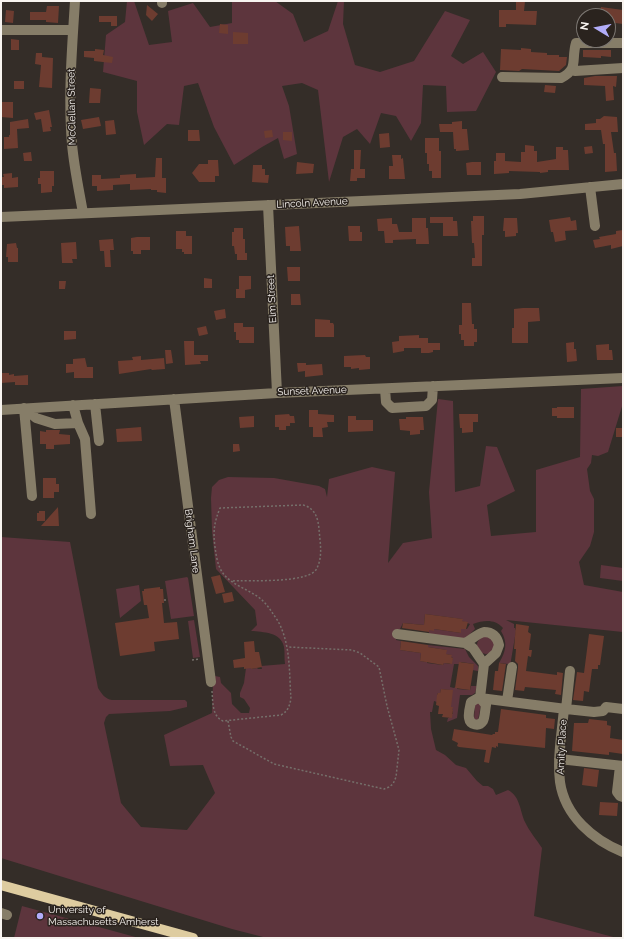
<!DOCTYPE html>
<html>
<head>
<meta charset="utf-8">
<style>
  body { margin:0 }
  #map { position:relative; width:624px; height:939px; overflow:hidden; background:#342d28; font-family:Raleway,sans-serif }
  canvas { display:block }
  .frame { position:absolute; inset:0; border:2px solid #f8f4f0; pointer-events:none }
  .north { position:absolute; left:576px; top:8px; width:40px; height:40px; box-sizing:border-box; background:#2a231e; border:1px solid #7c7772; border-radius:50%; rotate:280deg; font-size:11px; font-weight:700; line-height:16px; text-align:center; color:#f8f4f0 }
  .north::after { content:''; display:block; margin:auto; width:14px; height:18px; background:#b2adf9; clip-path:polygon(50% 0,100% 100%,50% 72%,0 100%) }
</style>
</head>
<body>
<div id="map">
<canvas width="624" height="939"></canvas>
<div class="frame"></div>
<div class="north">N</div>
</div>
<script>
const ctx = document.querySelector('canvas').getContext('2d');
ctx.lineJoin = 'round';
function fill(path, color) { ctx.fillStyle = color; ctx.fill(path, 'evenodd'); }
function strokePath(path, color, width, dash) { ctx.strokeStyle = color; ctx.lineWidth = width; ctx.lineCap = dash ? 'butt' : 'round'; ctx.setLineDash(dash || []); ctx.stroke(path); }
function write(font, color, halo, rows, align = 'center') {
  ctx.font = font + ' Raleway,sans-serif'; ctx.lineWidth = 3; ctx.setLineDash([]); ctx.textBaseline = 'middle'; ctx.strokeStyle = halo; ctx.fillStyle = color; for (const [text, x, y, turn = 0] of rows) {
    ctx.save(); ctx.translate(x, y); ctx.rotate((+turn || 0) * Math.PI / 180); ctx.textAlign = isNaN(turn) ? turn : align; if (halo) ctx.strokeText(text, 0, 0); ctx.fillText(text, 0, 0); ctx.restore();
  }
}
const green = new Path2D(`
  M127,1H134L149,45L172,42L168,11L193,3L210,27L232,23V1H275L293,14L304,42L328,31L338,1H344L343,24L355,65L380,72L414,61L445,11L470,20L451,56L463,64L483,52L496,72L476,111L447,112L446,86L423,85L421,123L411,141L396,116L381,113L370,144L357,129L343,137L329,182L318,90L302,83L282,86L289,106L297,154L284,159L278,138L262,147L234,165L214,127L198,83L184,86L179,125L167,124L144,145L137,112V81L103,72L106,35L125,22Z
  M623,386V403L608,452L598,456L592,455L591,463L587,469L590,491L594,499V532L590,546L579,562L584,585L623,592V632L506,620L514,624V628H515L516,631L510,666L508,664L499,663C506,651 508,643 501,631L503,628C495,619 484,620 473,624L475,629L465,639L429,635V630H434V629L461,633V629H467L470,624L462,621V619L425,614L424,625L403,623L400,629H398L396,640L401,641L400,650L421,653L420,661L427,662V663L443,665L444,663L450,664L453,658L451,657V655L446,654V650L428,647V645L465,649L469,657L478,666V671L472,670L474,664L461,662L460,664H454L450,687L454,688L457,686V689L470,690L471,686H477L475,693L472,695H460L457,718L447,722L448,718H449L450,714H453V710H452V707H451L450,690L441,689L440,693H438L437,695V702L434,701L432,712H430L431,729L436,750L445,755L456,765L466,768L477,781L483,786H488L493,789L496,795L508,790C520,796 520,811 525,822C529,831 537,840 542,848L534,916L617,938H267L232,929L1,858V537L70,542L98,688C102,694 105,699 112,700H185L187,702V707L170,711L109,714L106,717L104,723L121,803L141,827L187,830L215,793L203,765L170,766L164,735L212,713L213,683L215,676L220,677L221,683L231,693L232,704L241,713H249L250,708L244,699L240,697V693L244,683L246,668H251V669L257,668L258,669H262L261,666L285,664C284,658 285,652 284,647C281,632 263,632 251,631L257,625L255,610L216,569L212,531L211,498L212,487L219,480L228,477L274,478L319,486L325,489L327,497L329,479L372,467L395,472L388,563L403,543L432,538L429,492L438,399L453,401L455,492L480,486L486,446L497,447L515,491L487,505L491,536L536,532V470L580,457L581,389Z
  M601,565L623,568V581L600,578Z
  M187,577L188,578L194,616L171,619L165,581Z
  M139,585L141,601L120,618L116,589Z
  M194,620L200,657L193,658L188,621Z
  M477 645a9 9 0 1 1 18 0a9 9 0 1 1-18 0Z
  M477,702L481,704L478,720L474,719L475,704Z
  M22,906L139,938H14Z`);
const building = new Path2D(`
  M516,1H525L524,11H537L536,25L506,24V27H499V10H516Z
  M147,5L158,14L152,21L146,15Z
  M47,6H59L58,23L46,22V20H30V12H46Z
  M601,7L623,10V24L608,22V16H599Z
  M6,10L14,11L13,23L5,22Z
  M99,16H117V26H111V22H99Z
  M220,24L228,25V34L219,33Z
  M233,32L248,33V44H233Z
  M11,39L19,40V50H11Z
  M521,48L531,49V52L547,53V55H559V57H567L566,65L559,71L522,69L519,71L500,70L501,49L521,50Z
  M95,49L104,50L103,55L113,57L112,63L94,61V58L84,57V51H95Z
  M583,50H611V57L601,56V58L583,57Z
  M36,53H42V57L53,58L52,88L39,87L41,65L35,64Z
  M595,76H617L616,87L613,86L614,100L606,101L605,86L584,85V78Z
  M14,81H24V89H14Z
  M545,85L556,86L555,93L544,92Z
  M90,88L101,89L100,103H89Z
  M1,102H13V118L1,117Z
  M49,110L52,127H50L51,131L43,132L41,119L36,120L34,113Z
  M604,116L617,117L618,132H611L614,153H616L617,171L605,172V144H603L601,130H585V124L596,123V119H600Z
  M99,117L101,126L83,129L81,120Z
  M28,119L29,128L17,129L18,148L4,149V137H9V135H10V122Z
  M114,120L116,134L106,135L105,121Z
  M462,121V129H467L469,150L456,151V149H454L453,132H440L439,124H452V122Z
  M188,130H199L200,141H188Z
  M272,130L273,137L265,138L264,131Z
  M283,132H292V141L283,140Z
  M389,133L390,147L380,148L379,134Z
  M425,138H439V151H441V178H432V171H429V164H427V153H425Z
  M525,145L534,146V151H537V162L556,159V147H563V150H568L569,170H548V172L540,173V172L509,171V173L494,174V161H496V153H505V161L521,162V152H525Z
  M592,146L593,153L585,154L584,147Z
  M354,150H361L360,169H365V178H357V181H350L351,169H354Z
  M31,152L32,161H24L23,153Z
  M392,155H401V159L403,158L405,179H389V166H393Z
  M156,158H162V178H166V193L157,192V190H151V189L130,190V184L113,185V190L97,191V186H92V175H101V179L120,178V175L136,174V178L155,177Z
  M208,160H218L219,176H215V182H199L192,173L199,164H208Z
  M297,162L314,164L313,173L296,174Z
  M472,162H481V175H467L466,163Z
  M253,165H262V169H265V175H269L268,183L252,182Z
  M40,171H54V186H52V192L41,193V184H38V178H40Z
  M12,173V178L18,177V187L4,188V185H1V177H4L3,174Z
  M473,216H484V235H482V266H472V258H475L474,243H472L471,221H473Z
  M430,217H453V221H457L458,236H443V223H430Z
  M570,217L571,221L576,220L577,230L565,231L566,240L555,242L553,232H551L549,220Z
  M392,218V224H397L399,232H412V218H426V228H428L429,244H416V239L393,240V243H385L384,231H378L377,219Z
  M504,218H517L518,233H516V236L505,237V231H503Z
  M299,226L301,251H290V246H286L285,227Z
  M348,226H360V232H362V241H349Z
  M234,228H243V239H245V253H247V260H237V254H235L234,246H232V232H234Z
  M623,230V246L611,249V245L595,248L593,240L600,239L599,237L616,234V231Z
  M176,231H186V236H192V254H184V252H182V249H176Z
  M137,237H150V250H141V254H133V251H131V238Z
  M113,239L114,250H110L111,267H105L104,251H100L99,240Z
  M76,242L77,259H72L73,263H62L61,243Z
  M16,243L17,248H18V262H8V257H6L7,244Z
  M287,267H300V281H288Z
  M239,276H251V289L245,290V298H236V289H239Z
  M204,278L212,279V288H204Z
  M59,281H66L65,289H59Z
  M291,294H300L301,305H291Z
  M462,303H471L472,324H474V329H477V342H474V346H464V340H461V334H459V325H462Z
  M523,308H539L540,321L528,322V343H512V328H514V309Z
  M225,309L226,318L216,320L214,311Z
  M315,319L330,320V323H333L334,325V337H315Z
  M234,323H243V327H254V343H239V340H236V332H234Z
  M206,326L208,334L199,336L197,328Z
  M64,331H76V339L64,340Z
  M419,335V338H428V343H440V350H433V352L429,353H421V348H404V351L393,353L392,342L399,341V336Z
  M184,341H194V355H208V361H200L201,364L185,365Z
  M574,342V349H576L577,361L567,362L566,343Z
  M609,344V350H612L613,360H597L596,345Z
  M165,350H171L173,363L166,364Z
  M365,355L366,357H370V369L359,370V368L351,369V367H344V356Z
  M141,356V360L164,358L165,369L152,370L151,369L119,374L118,361L133,360L132,357Z
  M85,358L87,367H93V378H74V372L66,373V364H73V359Z
  M297,363H306V365L322,364L323,375L305,377V371L298,372Z
  M1,373H9V375L14,374V376L28,375V385H15V382L1,383Z
  M557,407H574V418H557V416H552V408H557Z
  M309,410H318V414L334,415V422H327L328,427L322,428L323,437H313V427H309Z
  M289,414L290,416H294L295,423H290V426H286V430H279V427H275V415Z
  M459,414H478V422H473V432L462,433V428H460Z
  M254,416V427L240,428L239,417Z
  M348,416H356V420H373V431L348,432Z
  M406,417H423L424,430H420V434L410,435V431L400,430L399,419H406Z
  M141,427L142,441L117,442L116,429Z
  M616,428H623V437H616Z
  M46,430H60L59,434L70,435V444L54,445V449H46V444H40V431L46,432Z
  M233,444H239L240,451L233,452Z
  M43,478H56V484H59V492H54V498H43Z
  M58,507L59,526H41Z
  M39,511H45V521H37V513H39Z
  M220,575L225,592L216,594L211,577Z
  M160,587V589H163L164,603H162L164,623L177,622L179,639L154,642L155,651L120,656L115,623L149,618L147,605H144L142,591H144V589Z
  M232,592L234,601L224,603L222,594Z
  M425,614L463,619L462,621L468,622L466,629H461V633L434,629V631L429,630V632L402,628L403,623L424,625Z
  M516,624L529,626L528,632L531,634L529,650H532L531,657L528,656L526,671L557,675V672L563,673L561,695L555,694L556,690L525,687L524,691L515,690L518,668V664L515,661L516,649H514Z
  M589,634L604,636L600,665H598V669H592L589,692L584,691L583,701L573,700L577,672L584,673Z
  M254,641L255,652H259L262,667L251,669V668L244,669V667L234,668L233,660L245,658L244,642Z
  M401,641L428,645V647L447,650L446,654L452,655L451,657L453,658L452,664L444,663L443,665L420,661L421,653L400,650Z
  M459,662L474,664L470,690L455,688Z
  M499,663L506,664L502,691L493,690L495,671H498Z
  M441,689L453,690L451,707H453L452,710H453L452,718L442,717L443,714H438L439,706L436,705L437,695L438,693H440Z
  M501,709L546,715V718L555,719L554,729L546,728L545,748L498,743V747L496,746V748L492,747L489,763L484,762L486,750L459,747L457,746L458,743L452,740L454,729L492,735L493,734H495V732H498Z
  M589,719L607,721V725L611,726L610,738L623,740V754L609,752V755L572,751L574,723H588Z
  M584,768L599,770L597,787L582,785Z
  M600,802L618,803L617,816L599,815Z`);
const path = new Path2D(`
  M164,600H166
  M192,660L200,659
  M212,691C213,703 212,716 223,721L281,715C288,711 289,707 291,699C289,673 291,645 278,621C273,614 269,607 263,601C251,589 227,585 220,568C217,562 216,554 215,547C213,531 214,523 220,508L303,505C315,508 318,518 319,529C320,542 323,556 317,568C311,584 247,580 231,581
  M228,721L231,737L233,741L274,764L384,789L389,787L393,784L396,777L399,750L387,706L379,667L360,653L352,650L288,647`);
const minor = new Path2D(`
  M75,1C72,49 68,96 72,144C74,167 79,190 83,213
  M162,3V1
  M1,30H73
  M575,71L623,68
  M502,77L561,78C579,69 571,60 576,43H623
  M590,187L595,226
  M268,205L277,393
  M1,217L520,194L623,184
  M385,389L386,402L392,408L426,406L432,400L433,386
  M174,399L211,682
  M95,404L99,441
  M73,405L78,423L85,439L91,514
  M24,408L32,496
  M24,408L36,418L55,424L78,423
  M1,410L277,393L623,378
  M484,632C492,632 497,636 499,645L496,653L484,664L473,648L465,643C472,640 476,634 484,632Z
  M397,634L465,643
  M484,664L480,698L566,709
  M570,671L566,709L594,712L603,711L606,707L623,709
  M478,698L481,699L486,705C485,710 485,717 483,721C479,727 470,725 469,718C468,713 470,707 471,702Z
  M507,701L512,667
  M564,708C562,733 557,758 560,782C565,816 593,840 623,852
  M559,759L623,766
  M620,766L617,792L620,796L623,797
  M1,913L7,915`);
const major = new Path2D(`
  M1,885L193,938`);
const markers = [
  [40,916,4,"#b2adf9"]
];
const streetNames = [
  ["McClellan Street",72,107,-91],
  ["Lincoln Avenue",312,203,-3],
  ["Elm Street",272,299,-93],
  ["Sunset Avenue",312,391,-2],
  ["Brigham Lane",192,541,83],
  ["Amity Place",562,747,-87]
];
const poiNames = [
  ["University of",48,910],
  ["Massachusetts Amherst",48,922]
];
fill(green, '#5d353d');
fill(building, '#6d3c30');
strokePath(path, '#756f6a', 1.5, [2, 2]);
strokePath(minor, '#867d68', 10);
strokePath(major, '#decca0', 10);
for (const [x, y, r, color] of markers) { const dot = new Path2D(); dot.arc(x, y, r, 0, 2 * Math.PI); ctx.fillStyle = color; ctx.fill(dot); strokePath(dot, '#2a231e', 1.5); }
write('10px', '#f8f4f0', '#2a231e', streetNames);
write('10px', '#f8f4f0', '#2a231e', poiNames, 'left');
</script>
</body>
</html>
